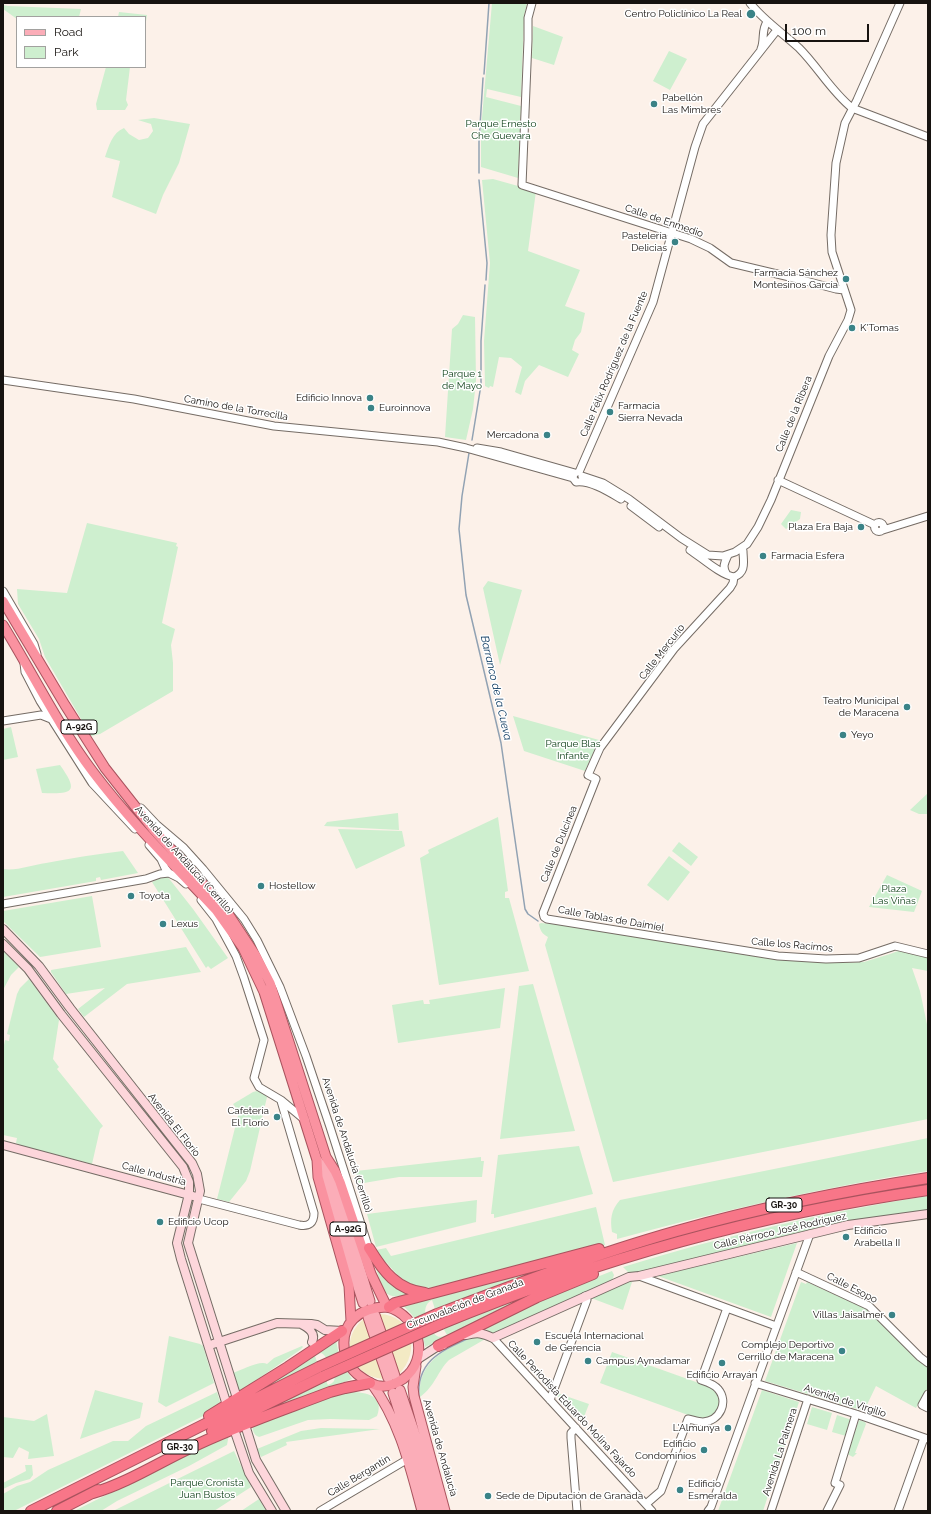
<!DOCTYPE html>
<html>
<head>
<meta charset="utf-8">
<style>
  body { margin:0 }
  #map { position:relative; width:931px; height:1514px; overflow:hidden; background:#fcf1e9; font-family:Raleway,sans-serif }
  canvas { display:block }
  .frame { position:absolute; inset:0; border:4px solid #171310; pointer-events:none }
  .legend { position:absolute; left:16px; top:16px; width:130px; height:52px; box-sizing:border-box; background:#fff; border:1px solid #a2a19f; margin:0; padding:5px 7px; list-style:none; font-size:12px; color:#171310 }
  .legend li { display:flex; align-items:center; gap:8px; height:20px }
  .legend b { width:20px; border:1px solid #a2a19f }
  .scale { position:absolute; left:785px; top:24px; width:84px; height:18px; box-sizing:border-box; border:2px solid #171310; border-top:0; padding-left:5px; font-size:12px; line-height:14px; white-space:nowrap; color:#171310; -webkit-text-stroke:3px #fff; paint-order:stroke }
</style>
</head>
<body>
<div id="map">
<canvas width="931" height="1514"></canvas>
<div class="frame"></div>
<ul class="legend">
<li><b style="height:5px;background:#fbadb8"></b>Road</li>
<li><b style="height:11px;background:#ceefcf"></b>Park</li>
</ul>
<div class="scale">100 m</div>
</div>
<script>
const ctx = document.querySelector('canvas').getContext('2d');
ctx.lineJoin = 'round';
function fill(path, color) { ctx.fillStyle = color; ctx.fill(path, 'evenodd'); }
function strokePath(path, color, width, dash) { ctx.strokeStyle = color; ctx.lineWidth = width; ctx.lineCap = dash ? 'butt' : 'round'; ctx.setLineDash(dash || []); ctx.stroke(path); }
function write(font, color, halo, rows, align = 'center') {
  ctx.font = font + ' Raleway,sans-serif'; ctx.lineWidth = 3; ctx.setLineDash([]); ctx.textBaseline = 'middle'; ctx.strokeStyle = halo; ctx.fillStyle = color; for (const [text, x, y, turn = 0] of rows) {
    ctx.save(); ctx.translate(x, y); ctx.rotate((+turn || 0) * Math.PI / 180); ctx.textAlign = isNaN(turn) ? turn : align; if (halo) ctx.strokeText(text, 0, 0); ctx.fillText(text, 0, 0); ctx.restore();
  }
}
const green = new Path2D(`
  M492,3H527L524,16L521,97L487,89L486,97L521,106L518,178L481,167V129Z
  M3,5L8,6L81,9L79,17H17V19L3,9Z
  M119,12L147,15L145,28V17H118Z
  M533,26L563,37L554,65L532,58Z
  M669,51L687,59L670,90L653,81Z
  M106,67H130L126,100L128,105L125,110H97L96,104Z
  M154,118L190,124L179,163L163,195L156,214L112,197L120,161L105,157C109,146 112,133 124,128L129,134L139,140L148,138L153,131L151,124L138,120Z
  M493,179L536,191L528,251L580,270L565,306L585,313L581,332L575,340L572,350L579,354L568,377L539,365L525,381L521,395L515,392L522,367L511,358L499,357L493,387L490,386L489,388L485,386L484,341L490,263L482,180Z
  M463,315L475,317L476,381L473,409L466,440L445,437L452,329L458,324Z
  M791,510L801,512L800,519L786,529L781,524Z
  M87,523L177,543L176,546L178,547L162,623L175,629L171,645L173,663V691L100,734L91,736L45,657L39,639L18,604L17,589L67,593Z
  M488,581L522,590L500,665L483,588Z
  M513,716L599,740L585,771L524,751Z
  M11,727L18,757L3,760V729Z
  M60,765C80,793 72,794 42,793L36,769Z
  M928,793V814H919L910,810Z
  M398,813L399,830L324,826L327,822Z
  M498,817L508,891L505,892V898H509L529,971L439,985L420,858L429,853L428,850Z
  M338,829L402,831L405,846L356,869Z
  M679,842L698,857L691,866L672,851Z
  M123,851L138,873L101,880L100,877L96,878V881L3,897V869C17,871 32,865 46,863C72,858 97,854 123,851Z
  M669,856L690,872L668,901L647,885Z
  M887,875L922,891L914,912L869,907Z
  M167,876L193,909L228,958L211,969L208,966L206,968L152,882L162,877Z
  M92,896L101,947L40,957L3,921V911Z
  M541,923L564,925L783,960L838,963L864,962L890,954L898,951L928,957V971L912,968L920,991L928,1029V1119L613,1182L545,945L548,937C542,934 540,930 539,924Z
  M186,947L201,972L127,984L84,1017L78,1009L105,988L66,994L51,972V970Z
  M3,951L19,967L11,975L3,990Z
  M29,979L59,1020L53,1059L59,1067L57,1069L103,1126L100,1129L92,1164L23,1146L16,1143L17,1138L3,1135V1050L5,1040L9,1041L10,1035L7,1034L17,994L20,988Z
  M533,984L575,1131L500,1139L519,986Z
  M505,988L500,1028L398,1043L392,1005L423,1000L424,1004H430L429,1000Z
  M257,1091L262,1092L267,1097L250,1171L246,1181L229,1202L217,1199L239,1112L233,1104L253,1092Z
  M928,1138V1171C823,1187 720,1211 617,1239V1234L612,1232C610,1219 611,1210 620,1200Z
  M579,1146L593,1194L494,1218V1214H491L498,1155Z
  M481,1157V1161H484L482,1177H399L358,1184L356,1171Z
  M928,1196V1211L633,1275L629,1273L623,1267C723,1236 825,1212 928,1196Z
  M477,1200L476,1222L376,1247L367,1214Z
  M596,1207L605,1245L429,1288C408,1286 399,1278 387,1263L383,1262L376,1250L386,1248L391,1256Z
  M797,1243L771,1317L658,1276Z
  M562,1262L435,1309L432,1300C418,1307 428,1331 437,1336C440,1338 443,1336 447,1335L443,1328L515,1299L552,1287L425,1347C422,1327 417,1318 401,1304Z
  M375,1265L412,1295C381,1301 383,1290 375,1265Z
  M612,1271L614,1275L612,1281L493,1335L486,1329L487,1326L542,1299Z
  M628,1282H632L623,1310L591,1298Z
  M801,1282L806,1284L807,1282L866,1309L917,1359L928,1366V1387L916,1408L876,1386L864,1411L765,1381Z
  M476,1335L487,1338L449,1360C437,1372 436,1385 420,1397C417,1359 448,1349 476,1335Z
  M169,1336L200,1344L203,1346L214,1383L166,1407L158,1402Z
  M336,1340L340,1361L352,1379L262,1413V1412L326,1381L328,1385C330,1384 333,1383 334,1381C337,1375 327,1355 321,1353L315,1356L317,1362L259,1392L258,1390Z
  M302,1346L303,1347L300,1350L239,1392L233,1373C242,1370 260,1360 267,1364L274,1358Z
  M612,1352L710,1387C726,1399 720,1420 699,1419L600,1383Z
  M95,1390L143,1403L140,1418L80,1439Z
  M762,1390L799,1402L763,1511H718Z
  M217,1392L221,1405L215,1410L14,1511H3V1494L17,1486L30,1482L48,1470L113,1441H128L146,1426Z
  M351,1392C366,1392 385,1396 377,1416L369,1420L330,1419L308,1420L259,1437C253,1435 253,1430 252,1424L320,1400Z
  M557,1393L589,1404L582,1422L556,1395Z
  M812,1407L832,1413L827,1430L807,1424Z
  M47,1414L54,1456L28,1459L29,1452L19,1447L13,1458L3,1457V1417L34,1421Z
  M837,1415L852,1420L846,1436L832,1432Z
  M859,1420L865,1422L866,1424L855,1453H857L853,1457L847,1454Z
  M321,1428L380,1429L286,1442L287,1445L261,1457L257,1449L301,1431Z
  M229,1434L227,1445L189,1466L117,1501L101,1511H74Z
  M234,1451L251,1487L214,1511H113Z
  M25,1465H32L33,1475L30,1479L16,1483L3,1489V1483L26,1471Z
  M259,1499L266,1511H241Z`);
const sand = new Path2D(`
  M379,1314C413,1315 421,1352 399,1374Z
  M364,1319L383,1379C352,1376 337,1340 364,1319Z`);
const stream = new Path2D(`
  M484,74L489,3
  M479,173V142L483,78
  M479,180L487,263L486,280
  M472,440L481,385V341L485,285
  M469,453L462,496L459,529L466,595L501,743L525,909L528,914L538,921
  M419,1398C416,1361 441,1351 469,1338`);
const tertiary = new Path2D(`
  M532,3L528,18V40L522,185L691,239L710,248L731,263L798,279L836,289L844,290
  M750,3C764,21 783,33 799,48C818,67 831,91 852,108L928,137
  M761,49C765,40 761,30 767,22
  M3,380L134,399L274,426L438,442L466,448L573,478
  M477,448L501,452L575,473
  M579,472L653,302L695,147L703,124L777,30
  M574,474L573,478L576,482C590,480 609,492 621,499
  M582,476L603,483L629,499L681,538L708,555L723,556L735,552L747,544L758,527L771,500L829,356L848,320L851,310L832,252L831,235L836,163L845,123L857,100L900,3
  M778,480L875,525
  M631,506L659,527
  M874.5 527a4.5 4.5 0 1 1 9 0a4.5 4.5 0 1 1-9 0Z
  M883,530L928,516
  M690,550C702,558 721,575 734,577C747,572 743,561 743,551
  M726,573C722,566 725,562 728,555
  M734,577L733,583L730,588L674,649L600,748L588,775L596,779L543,913L544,917L547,919L778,956L826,959L859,958L895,946L928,954
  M3,591L34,644L37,654
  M24,663L25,672L40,701L92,783L135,829
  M3,721L41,715L51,719
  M141,808L157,825L184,848L203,869L244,919L257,940L280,987L306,1056L330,1127L370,1252
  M149,845L161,859L165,868L169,873L179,878L186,884
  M201,900L216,919L236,956L244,978L264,1040L254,1078L259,1087L281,1100L305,1120
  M3,904L146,879L160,874L169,873
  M199,1199L299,1225C309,1227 314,1223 314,1213L281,1101
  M796,1272L869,1306L920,1357L928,1363
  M639,1276L776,1326
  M493,1338L652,1511
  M755,1383L856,1414L928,1439
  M928,1394L922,1405L928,1408
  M550,1400L587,1300L585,1296
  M576,1428L571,1433V1438L577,1511
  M646,1504L661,1491L688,1419C693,1420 698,1422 703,1422C720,1421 729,1402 718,1389C714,1384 707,1382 701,1380L727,1308
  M320,1511L408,1459
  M708,1511L711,1507L810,1234
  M771,1511L808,1399
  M827,1511L840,1485L835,1483L856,1414
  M898,1511L924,1438`);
const secondary = new Path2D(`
  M3,929L39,966L70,1008L192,1163L197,1174L200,1191L188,1243L236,1395
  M3,944L28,969L61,1014L183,1167L189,1182V1194L177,1243L181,1259L226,1402
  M3,1145L193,1196
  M301,1324C309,1328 316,1333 312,1342
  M466,1335C478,1332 482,1333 493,1338L629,1277L639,1276L848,1225L928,1214
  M213,1344L277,1323L311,1324L317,1325L325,1330L342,1331
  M418,1359L438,1346L443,1345
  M246,1428L256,1460L286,1511
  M235,1432L249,1473L272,1511`);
const primary = new Path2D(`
  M318,1161L323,1175L363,1303
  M327,1161L370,1301
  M375,1315L381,1332
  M368,1317L374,1335
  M387,1352L395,1376
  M380,1355L388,1378
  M416,1366L413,1387L414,1396L445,1511
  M372,1384C400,1422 410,1467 422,1511
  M400,1390L414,1431L437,1511
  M393,1393L415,1461L429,1511`);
const trunk = new Path2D(`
  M3,601L65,705L105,768L153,829L225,909L256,956L270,983L326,1157L335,1171L340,1182L371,1274L387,1307
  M3,625C33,674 59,727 93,772C130,821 175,866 216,910L243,948L264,992L317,1160L318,1177L349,1286L351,1321
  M387,1307C419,1315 431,1359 403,1379C397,1383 388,1387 380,1386C374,1386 369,1382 364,1379C354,1373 347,1364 345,1353C339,1324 359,1307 387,1307Z`);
const motorway = new Path2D(`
  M369,1248C383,1271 397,1290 425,1293
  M389,1307L395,1303L599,1249
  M437,1314C516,1284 596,1254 677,1231C759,1208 843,1191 928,1178
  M441,1324C597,1259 761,1214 928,1190
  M438,1346L537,1297L593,1274
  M209,1416L288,1367L342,1331
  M212,1431L324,1376
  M93,1493C127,1483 158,1463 190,1448C235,1426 283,1410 330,1392L345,1388L370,1383
  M31,1511L319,1367
  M57,1511L98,1490`);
const motorwayBridge = new Path2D(`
  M319,1367L437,1314
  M324,1376L441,1324`);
const markers = [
  [751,14,5,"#3a8387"],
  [654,104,4,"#3a8387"],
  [675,242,4,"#3a8387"],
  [846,279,4,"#3a8387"],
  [852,328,4,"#3a8387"],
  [370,398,4,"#3a8387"],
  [371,408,4,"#3a8387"],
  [610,412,4,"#3a8387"],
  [547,435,4,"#3a8387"],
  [861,527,4,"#3a8387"],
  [763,556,4,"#3a8387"],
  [907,707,4,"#3a8387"],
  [843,735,4,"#3a8387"],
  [261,886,4,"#3a8387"],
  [131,896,4,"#3a8387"],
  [163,924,4,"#3a8387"],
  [277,1117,4,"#3a8387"],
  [160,1222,4,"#3a8387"],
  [846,1237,4,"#3a8387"],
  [892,1315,4,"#3a8387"],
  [537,1342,4,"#3a8387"],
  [842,1351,4,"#3a8387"],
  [588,1361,4,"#3a8387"],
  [722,1363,4,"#3a8387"],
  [728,1428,4,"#3a8387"],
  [704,1450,4,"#3a8387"],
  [680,1490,4,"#3a8387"],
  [488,1496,4,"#3a8387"]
];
const shields = [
  [79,727,36],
  [784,1205,36],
  [348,1229,36],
  [180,1447,36]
];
const shieldNames = [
  ["A-92G",79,727],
  ["GR-30",784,1205],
  ["A-92G",348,1229],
  ["GR-30",180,1447]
];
const poiNames = [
  ["Centro Policlínico La Real",742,14,"right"],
  ["Pabellón",662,98],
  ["Las Mimbres",662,110],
  ["Pastelería",667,236,"right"],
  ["Delicias",667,248,"right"],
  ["Farmacia Sánchez",838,273,"right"],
  ["Montesinos García",838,285,"right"],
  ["K'Tomas",860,328],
  ["Edificio Innova",362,398,"right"],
  ["Farmacia",618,406],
  ["Sierra Nevada",618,418],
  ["Euroinnova",379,408],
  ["Mercadona",539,435,"right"],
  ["Plaza Era Baja",853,527,"right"],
  ["Farmacia Esfera",771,556],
  ["Teatro Municipal",899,701,"right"],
  ["de Maracena",899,713,"right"],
  ["Yeyo",851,735],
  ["Hostellow",269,886],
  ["Toyota",139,896],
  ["Lexus",171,924],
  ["Cafetería",269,1111,"right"],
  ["El Florío",269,1123,"right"],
  ["Edificio Ucop",168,1222],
  ["Edificio",854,1231],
  ["Arabella II",854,1243],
  ["Villas Jaisalmer",884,1315,"right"],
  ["Escuela Internacional",545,1336],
  ["de Gerencia",545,1348],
  ["Complejo Deportivo",834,1345,"right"],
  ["Cerrillo de Maracena",834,1357,"right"],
  ["Campus Aynadamar",596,1361],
  ["Edificio Arrayán",722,1375,"center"],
  ["L'Almunya",720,1428,"right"],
  ["Edificio",696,1444,"right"],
  ["Condominios",696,1456,"right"],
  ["Edificio",688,1484],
  ["Esmeralda",688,1496],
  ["Sede de Diputación de Granada",496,1496]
];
const parkNames = [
  ["Parque Ernesto",501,124],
  ["Che Guevara",501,136],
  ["Parque 1",462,374],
  ["de Mayo",462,386],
  ["Parque Blas",573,744],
  ["Infante",573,756],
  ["Plaza",894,889],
  ["Las Viñas",894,901],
  ["Parque Cronista",207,1483],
  ["Juan Bustos",207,1495]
];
const streetNames = [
  ["Calle de Enmedio",664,221,19],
  ["Calle Félix Rodríguez de la Fuente",614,364,-67],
  ["Camino de la Torrecilla",236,408,10],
  ["Calle de la Ribera",794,414,-68],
  ["Calle Mercurio",662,652,-52],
  ["Calle de Dulcinea",559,844,-68],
  ["Avenida de Andalucía (Cerrillo)",184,860,48],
  ["Calle Tablas de Daimiel",611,919,10],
  ["Calle los Racimos",792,945,5],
  ["Avenida El Florío",174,1125,52],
  ["Avenida de Andalucía (Cerrillo)",347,1145,72],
  ["Calle Industria",154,1174,15],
  ["Calle Párroco José Rodríguez",780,1231,-13],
  ["Calle Esopo",852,1288,27],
  ["Circunvalación de Granada",465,1304,-21],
  ["Avenida de Virgilio",845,1401,18],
  ["Calle Periodista Eduardo Molina Fajardo",572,1409,47],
  ["Avenida de Andalucía",440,1448,74],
  ["Avenida La Palmera",780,1452,-72],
  ["Calle Bergantín",359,1476,-31]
];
const waterNames = [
  ["Barranco de la Cueva",496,688,77]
];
fill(green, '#ceefcf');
fill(sand, '#f3eac4');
strokePath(stream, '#91a2b3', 1.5);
strokePath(tertiary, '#756c65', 9);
strokePath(secondary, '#756c65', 10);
strokePath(primary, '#a9535e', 11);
strokePath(trunk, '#a9535e', 11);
strokePath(motorway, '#a9535e', 12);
strokePath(tertiary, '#fff', 7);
strokePath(secondary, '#fdd6db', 8);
strokePath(primary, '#fbadb8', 9);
strokePath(trunk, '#fa92a0', 9);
strokePath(motorway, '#f87688', 10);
strokePath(motorwayBridge, '#a9535e', 12, []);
strokePath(motorwayBridge, '#f87688', 10);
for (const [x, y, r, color] of markers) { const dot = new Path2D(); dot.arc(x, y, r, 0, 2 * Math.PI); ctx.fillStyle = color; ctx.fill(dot); strokePath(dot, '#fff', 1.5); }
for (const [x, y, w] of shields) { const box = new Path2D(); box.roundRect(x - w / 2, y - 7, w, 14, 3); ctx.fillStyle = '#fff'; ctx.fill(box); strokePath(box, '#171310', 1); }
write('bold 9px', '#171310', null, shieldNames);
write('10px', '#171310', '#fff', poiNames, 'left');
write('10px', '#073b11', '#fff', parkNames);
write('10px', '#171310', '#fff', streetNames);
write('italic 11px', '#003058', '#fff', waterNames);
</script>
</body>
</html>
